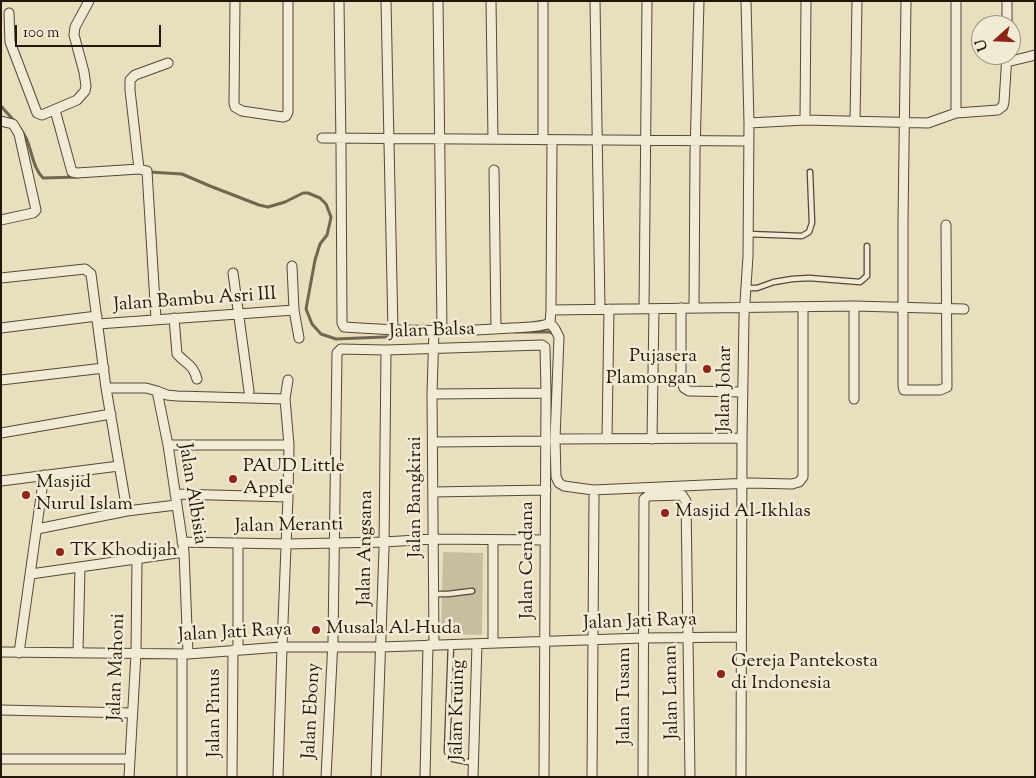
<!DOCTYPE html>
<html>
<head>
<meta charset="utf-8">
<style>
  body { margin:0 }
  #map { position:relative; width:1036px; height:778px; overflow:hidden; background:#e9dfbf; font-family:"Sorts Mill Goudy",serif }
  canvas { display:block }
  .frame { position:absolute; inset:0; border:2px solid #241609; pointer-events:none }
  .north { position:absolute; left:971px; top:15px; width:50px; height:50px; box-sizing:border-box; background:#f1ead5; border:1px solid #9f9583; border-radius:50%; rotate:250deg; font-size:14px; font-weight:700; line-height:20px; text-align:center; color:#241609 }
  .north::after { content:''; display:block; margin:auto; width:18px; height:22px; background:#8f2418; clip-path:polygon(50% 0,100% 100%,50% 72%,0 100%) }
  .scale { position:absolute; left:15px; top:25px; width:146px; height:22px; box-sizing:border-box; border:2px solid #241609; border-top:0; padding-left:6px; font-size:15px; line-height:18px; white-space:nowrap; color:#241609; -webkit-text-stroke:4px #f1ead5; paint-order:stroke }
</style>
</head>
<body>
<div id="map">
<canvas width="1036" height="778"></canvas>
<div class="frame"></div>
<div class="north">U</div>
<div class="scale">100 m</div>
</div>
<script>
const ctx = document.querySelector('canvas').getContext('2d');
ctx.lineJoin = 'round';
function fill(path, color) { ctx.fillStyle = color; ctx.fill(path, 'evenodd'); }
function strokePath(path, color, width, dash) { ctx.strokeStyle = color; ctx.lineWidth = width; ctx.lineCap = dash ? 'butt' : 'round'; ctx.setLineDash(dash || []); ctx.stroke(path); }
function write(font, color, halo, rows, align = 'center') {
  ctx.font = font + ' "Sorts Mill Goudy",serif'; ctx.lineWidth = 5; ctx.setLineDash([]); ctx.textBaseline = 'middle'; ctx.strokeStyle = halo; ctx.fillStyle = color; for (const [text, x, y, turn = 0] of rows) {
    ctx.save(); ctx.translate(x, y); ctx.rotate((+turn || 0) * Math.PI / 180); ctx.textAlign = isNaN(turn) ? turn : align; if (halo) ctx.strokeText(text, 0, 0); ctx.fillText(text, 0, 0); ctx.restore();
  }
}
const green = new Path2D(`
  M443,552L483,553L482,635L441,634Z`);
const stream = new Path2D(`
  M1,106C11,118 19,124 26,138C32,151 33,168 43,178L78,177
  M149,172L182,174L210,186L259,205L268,207L285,202L303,193H308L320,198L326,204L331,217L330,222L327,235L320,244L315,260L306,309L312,324L321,334L336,339L432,335
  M515,332H550L555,335`);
const service = new Path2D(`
  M748,234L802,236L809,232L812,223L810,172
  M745,288H757L774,282L792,279L809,278L860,282L867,276V246
  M434,594H448L472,591
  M451,644L447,752L453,759L474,763`);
const minor = new Path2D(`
  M235,1L234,103L235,107L242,111L283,117L286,116L288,112V1
  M339,1L341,146L342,323L344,327C400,331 456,332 512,328C524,327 540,328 550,323L551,310L552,140
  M386,1L393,331
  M438,1L442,330
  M491,1L493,139
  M543,1V140
  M595,1L600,309
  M906,1L903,222V386L904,390H940L947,387L946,225
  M9,13L10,42L37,113L42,115L77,100L85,91L86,86L84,72L74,35L75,27L89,1
  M1007,25V1
  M1007,62L1035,55
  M55,110L72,172L77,173L139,169L147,171L156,319
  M956,113V1
  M805,120L806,1
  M1,121L13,124L19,134L36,210L33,213L1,220
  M855,121L857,1
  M749,123L805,120L928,123L956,113L998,110L1003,106L1004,102L1007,55
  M322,138L748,141
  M139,169L130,90V80L135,75L168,63
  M494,170L496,329
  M292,266L294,310L299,338
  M233,273L249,391
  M1,278L85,269L91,274L106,388L127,511
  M644,308L647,1
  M681,308V380L684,388L689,391L743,392
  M694,308L695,153L699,1
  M551,310L854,306L964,309
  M174,318L177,354C186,364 193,364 197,379
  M550,323L555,329L559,337L555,439L556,477L559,483L564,486L593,490L750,483L792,484L799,482L803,477V307
  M98,324L294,310
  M1,328L97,316
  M434,330L432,394L434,645
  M1,380L104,368
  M106,388H146L157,391L168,445L184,552L188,654
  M157,391L167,395L177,396L285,399L289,445L288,497L282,647L278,777
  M432,394L546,393
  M285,399L288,380
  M854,399V306
  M1,433L111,414
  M555,439L742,438
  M607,439L609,309
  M652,439L654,309
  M433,442L546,441
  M168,445H289
  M1,481L119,466
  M433,492L546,490
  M175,494L288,497
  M37,529L127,511L176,505
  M182,542L287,544L384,542L433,539L545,540
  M31,574L184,552
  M493,643V540
  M238,649V544
  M1,652L188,654L282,647H381L643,638L740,637
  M78,652L80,567
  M19,653L44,475
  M1,710L132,713
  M1,759H130
  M129,777L136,654L137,559
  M182,777V654
  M232,777L233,650
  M326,777L333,641L337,353L341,349L386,350L542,345L545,347L546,393L544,777
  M376,777L384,549L386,350
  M425,777L428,645
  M473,777L477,644
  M592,777L594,497
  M643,777L644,499L648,496L682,495L686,501L690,777
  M741,777L742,438L744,317L748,256L749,123L746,1`);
const markers = [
  [707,369,5,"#8f2418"],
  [233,479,5,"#8f2418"],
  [26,495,5,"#8f2418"],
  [665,513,5,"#8f2418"],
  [60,552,5,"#8f2418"],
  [316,630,5,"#8f2418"],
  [721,674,5,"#8f2418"]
];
const streetNames = [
  ["Jalan Bambu Asri III",195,301,-4],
  ["Jalan Balsa",432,332,-2],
  ["Jalan Johar",726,389,-89],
  ["Jalan Albisia",191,494,81],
  ["Jalan Bangkirai",417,497,-90],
  ["Jalan Meranti",289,527,-1],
  ["Jalan Angsana",367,548,-89],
  ["Jalan Cendana",529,560,-90],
  ["Jalan Jati Raya",640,623,-2],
  ["Jalan Jati Raya",235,634,-3],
  ["Jalan Mahoni",118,667,-88],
  ["Jalan Lanan",673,692,-91],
  ["Jalan Tusam",626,696,-90],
  ["Jalan Kruing",459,710,-89],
  ["Jalan Ebony",313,711,-87],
  ["Jalan Pinus",216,713,-90]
];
const poiNames = [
  ["Pujasera",697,358,"right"],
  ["Plamongan",697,380,"right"],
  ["PAUD Little",243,468],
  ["Apple",243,490],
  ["Masjid",36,484],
  ["Nurul Islam",36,506],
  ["Masjid Al-Ikhlas",675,513],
  ["TK Khodijah",70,552],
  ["Musala Al-Huda",326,630],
  ["Gereja Pantekosta",731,663],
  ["di Indonesia",731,685]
];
fill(green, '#c8bda0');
strokePath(stream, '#726651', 3);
strokePath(service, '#554836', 7);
strokePath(minor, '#554836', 11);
strokePath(service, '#f1ead5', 4.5);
strokePath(minor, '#f1ead5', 9);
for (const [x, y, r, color] of markers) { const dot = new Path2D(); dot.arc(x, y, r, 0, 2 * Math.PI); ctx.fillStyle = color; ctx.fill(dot); strokePath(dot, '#f1ead5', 2); }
write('19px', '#241609', '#f1ead5', streetNames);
write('19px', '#241609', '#f1ead5', poiNames, 'left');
</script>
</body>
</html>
